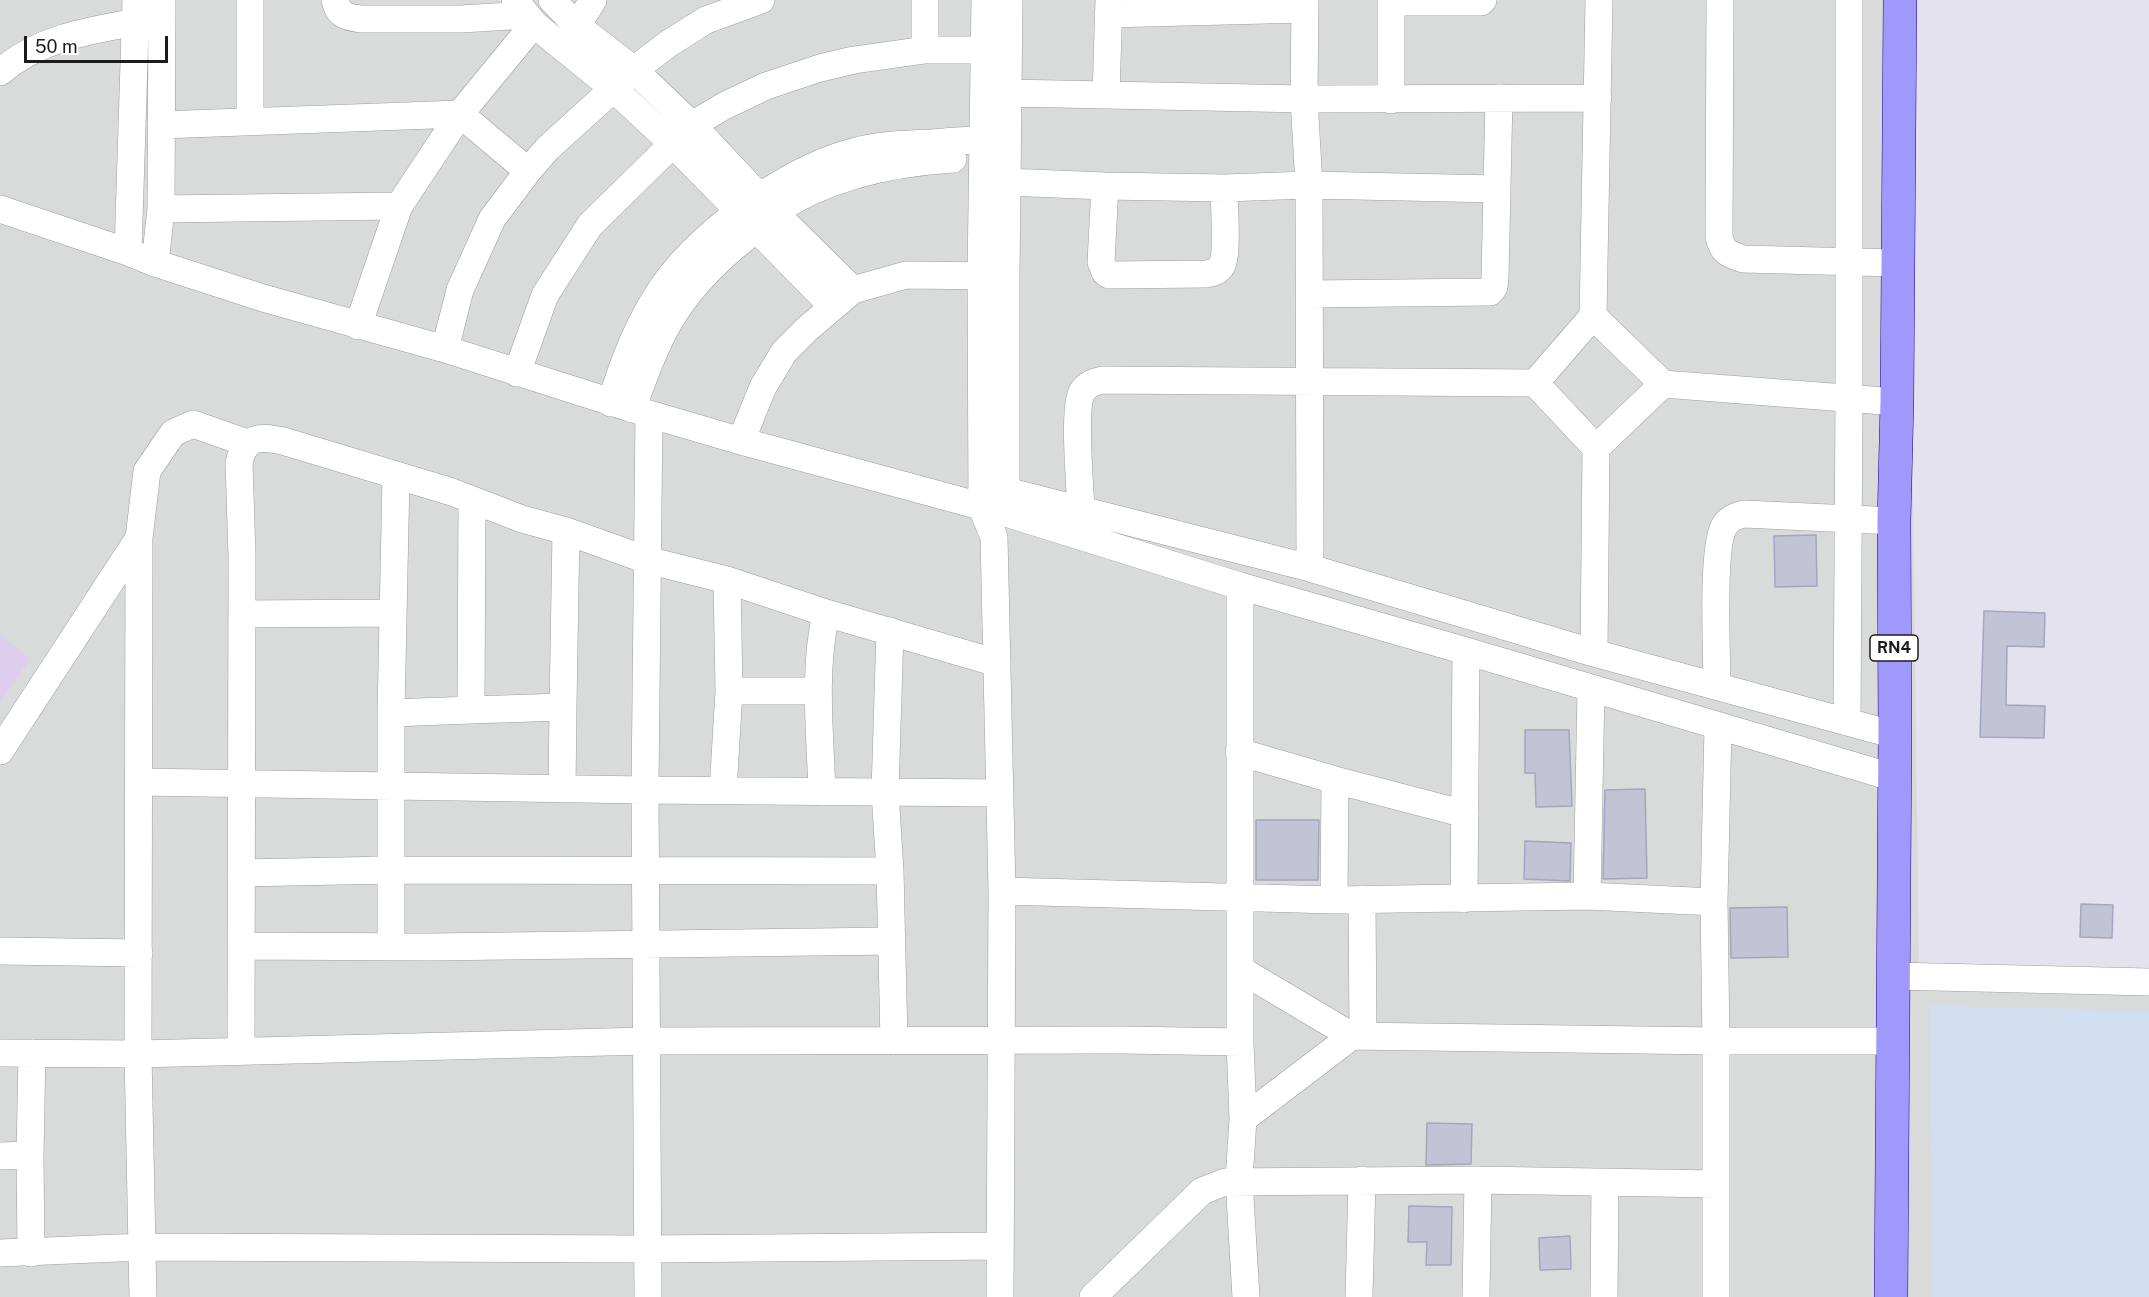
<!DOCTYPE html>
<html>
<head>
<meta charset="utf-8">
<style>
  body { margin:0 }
  #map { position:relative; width:2149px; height:1297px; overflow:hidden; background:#e4e2ee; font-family:"Public Sans",sans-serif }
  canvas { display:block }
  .scale { position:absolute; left:24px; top:36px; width:144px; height:27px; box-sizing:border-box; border:3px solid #1c1c1c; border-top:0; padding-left:8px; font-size:18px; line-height:21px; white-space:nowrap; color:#1c1c1c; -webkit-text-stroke:4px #fff; paint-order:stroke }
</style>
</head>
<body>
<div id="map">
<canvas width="2149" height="1297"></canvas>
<div class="scale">50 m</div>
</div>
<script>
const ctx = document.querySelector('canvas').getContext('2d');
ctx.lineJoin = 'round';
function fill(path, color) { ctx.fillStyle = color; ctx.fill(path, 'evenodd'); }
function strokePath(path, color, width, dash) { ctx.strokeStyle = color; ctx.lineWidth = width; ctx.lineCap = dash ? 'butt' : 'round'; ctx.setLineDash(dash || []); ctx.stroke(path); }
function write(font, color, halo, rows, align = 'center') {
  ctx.font = font + ' "Public Sans",sans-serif'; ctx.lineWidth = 4.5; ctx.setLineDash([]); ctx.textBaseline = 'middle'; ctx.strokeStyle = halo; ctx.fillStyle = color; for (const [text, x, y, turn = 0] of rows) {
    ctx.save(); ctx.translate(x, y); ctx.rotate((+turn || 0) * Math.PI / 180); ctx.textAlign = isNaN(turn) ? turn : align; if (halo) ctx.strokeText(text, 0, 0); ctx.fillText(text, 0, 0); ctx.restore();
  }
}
const residential = new Path2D(`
  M0,0H1907L1919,976L2149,979V1297H0Z`);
const commercial = new Path2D(`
  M1930,1006L2149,1010V1297H1932Z`);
const farmland = new Path2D(`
  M0,635L30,659L0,703Z`);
const building = new Path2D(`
  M1816,535L1817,586L1775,587L1774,536Z
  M1984,611L2045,613L2044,647L2007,646L2006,705L2045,706L2044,738L1980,737Z
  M1525,730H1569L1572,806L1536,807L1535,773H1525Z
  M1645,789L1647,878L1603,879L1605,790Z
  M1256,820H1319L1318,880H1256Z
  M1525,841L1571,843L1570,881L1524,879Z
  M2081,904L2113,905L2112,938L2080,937Z
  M1787,907L1788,957L1731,958L1730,908Z
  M1427,1123L1472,1124L1471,1164L1426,1165Z
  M1409,1206L1452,1207L1451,1265H1426L1427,1242H1408Z
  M1570,1236L1571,1269L1540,1270L1539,1238Z`);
const minor = new Path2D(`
  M250,0V121
  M335,0C338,15 346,17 361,19H461L527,15
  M515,0L534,24L615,90L673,144L832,306
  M552,0L577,26L634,70L692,125L774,212L853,290
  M925,0V50
  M985,0L981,275L982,508L994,537L1002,891L1000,1297
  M1305,0L1304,99L1309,185L1310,568
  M1720,0L1719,236C1722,252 1728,254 1743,259L1897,263
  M1391,2H1481L1483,0
  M1108,14L1305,9
  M577,26L593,0
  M0,72C40,38 87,31 137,22
  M1009,93L1304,99L1598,98
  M1106,95L1109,0
  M1391,100V0
  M161,125L460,114L528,171
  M1006,182L1105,186L1224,188L1309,185L1497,189
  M1105,186L1101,262L1105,272L1109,275L1206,274C1212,273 1218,272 1222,265C1228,253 1224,204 1224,188
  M0,209L128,252L155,263L263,298L445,349L649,414L741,441L1006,513L1240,586L1466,651L1895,778
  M161,209L399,206
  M128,252L136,0
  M155,263L161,209L162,0
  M1310,294L1490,292L1494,287L1495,278L1499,98
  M1593,316L1599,0
  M358,326L399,206L460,114L534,24
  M445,349L460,290L492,219L528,171L547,149L634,70L668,44L706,20L761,0
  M517,373L545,295L590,225L692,125L724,106L766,86L820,68L854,60L925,50H985
  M1535,383L1593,316L1663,384L1897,402
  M611,403C622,365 637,327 658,294C694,237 782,173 846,154C874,145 903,144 932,143C955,141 978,139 1001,140
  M632,409C642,382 651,355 665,329C685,292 712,264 745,238C755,229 765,218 776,211C828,176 891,163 953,159
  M741,441L763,387L784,352L807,329L853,290L906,275L999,276
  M983,485L1310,568L1594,653L1895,735
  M1006,509V277L1009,0
  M1081,509C1080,486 1073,408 1082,392C1087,384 1094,382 1102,380L1535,383L1596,448L1663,384
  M1240,586V1042L1243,1119L1239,1180L1246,1297
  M826,613L997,663
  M242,614L393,613
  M890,631L885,792L890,871L894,1041
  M1594,653L1596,448
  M1717,685C1717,657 1711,544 1725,525C1730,518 1736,516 1744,514L1894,521
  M729,691H818
  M563,707L566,531
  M471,710L563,707L562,789
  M391,713L471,710L472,500
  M1847,722L1849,398V0
  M0,751L139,538
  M1239,752L1335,780L1465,814
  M140,782L645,790L999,793
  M723,791L729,691L727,580L826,613C813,672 820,732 822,792
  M241,873L390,870L890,871
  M1002,891L1334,900L1587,896L1714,902
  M1587,896L1591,689
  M1362,899L1363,1036
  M1464,899L1466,651
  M1334,900L1335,780
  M241,946L431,947L892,941
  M391,947V713L396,476
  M0,951L139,953
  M1241,970L1352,1036L1716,1041H1893
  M1893,976L2149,982
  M241,1051L242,556L239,463C245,436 258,436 283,441L452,492L522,519L566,531L647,560L727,580
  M0,1053L138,1054L646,1041L1123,1040L1240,1042
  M1243,1119L1352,1036
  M30,1155L32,1053
  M0,1156L30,1155L31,1253
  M0,1253L142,1247L648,1249L1000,1246
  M143,1297L138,1054L139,538L147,471L173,433L193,424L247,443
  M648,1297L645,790L649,414
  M1093,1297L1202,1191L1225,1182L1478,1180L1716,1184
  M1359,1297L1362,1180
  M1476,1297L1478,1180
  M1604,1297L1605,1183
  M1716,1297V1041L1714,902L1718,727`);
const major = new Path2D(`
  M1891,1297L1895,735L1894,521L1897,402L1900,0`);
const shields = [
  [1894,648,48]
];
const shieldNames = [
  ["RN4",1894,648]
];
fill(residential, '#d9dada');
fill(commercial, '#d0deef');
fill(farmland, '#dfcded');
fill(building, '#c2c3d4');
strokePath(building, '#a4a6bf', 1.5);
strokePath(minor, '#9d9d9d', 28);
strokePath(major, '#1a0094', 34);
strokePath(minor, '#fff', 27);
strokePath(major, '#a099fb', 33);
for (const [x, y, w] of shields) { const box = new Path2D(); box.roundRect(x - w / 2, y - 13, w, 26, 4.5); ctx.fillStyle = '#fff'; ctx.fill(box); strokePath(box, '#1c1c1c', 1.5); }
write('bold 16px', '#1c1c1c', null, shieldNames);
</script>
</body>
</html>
